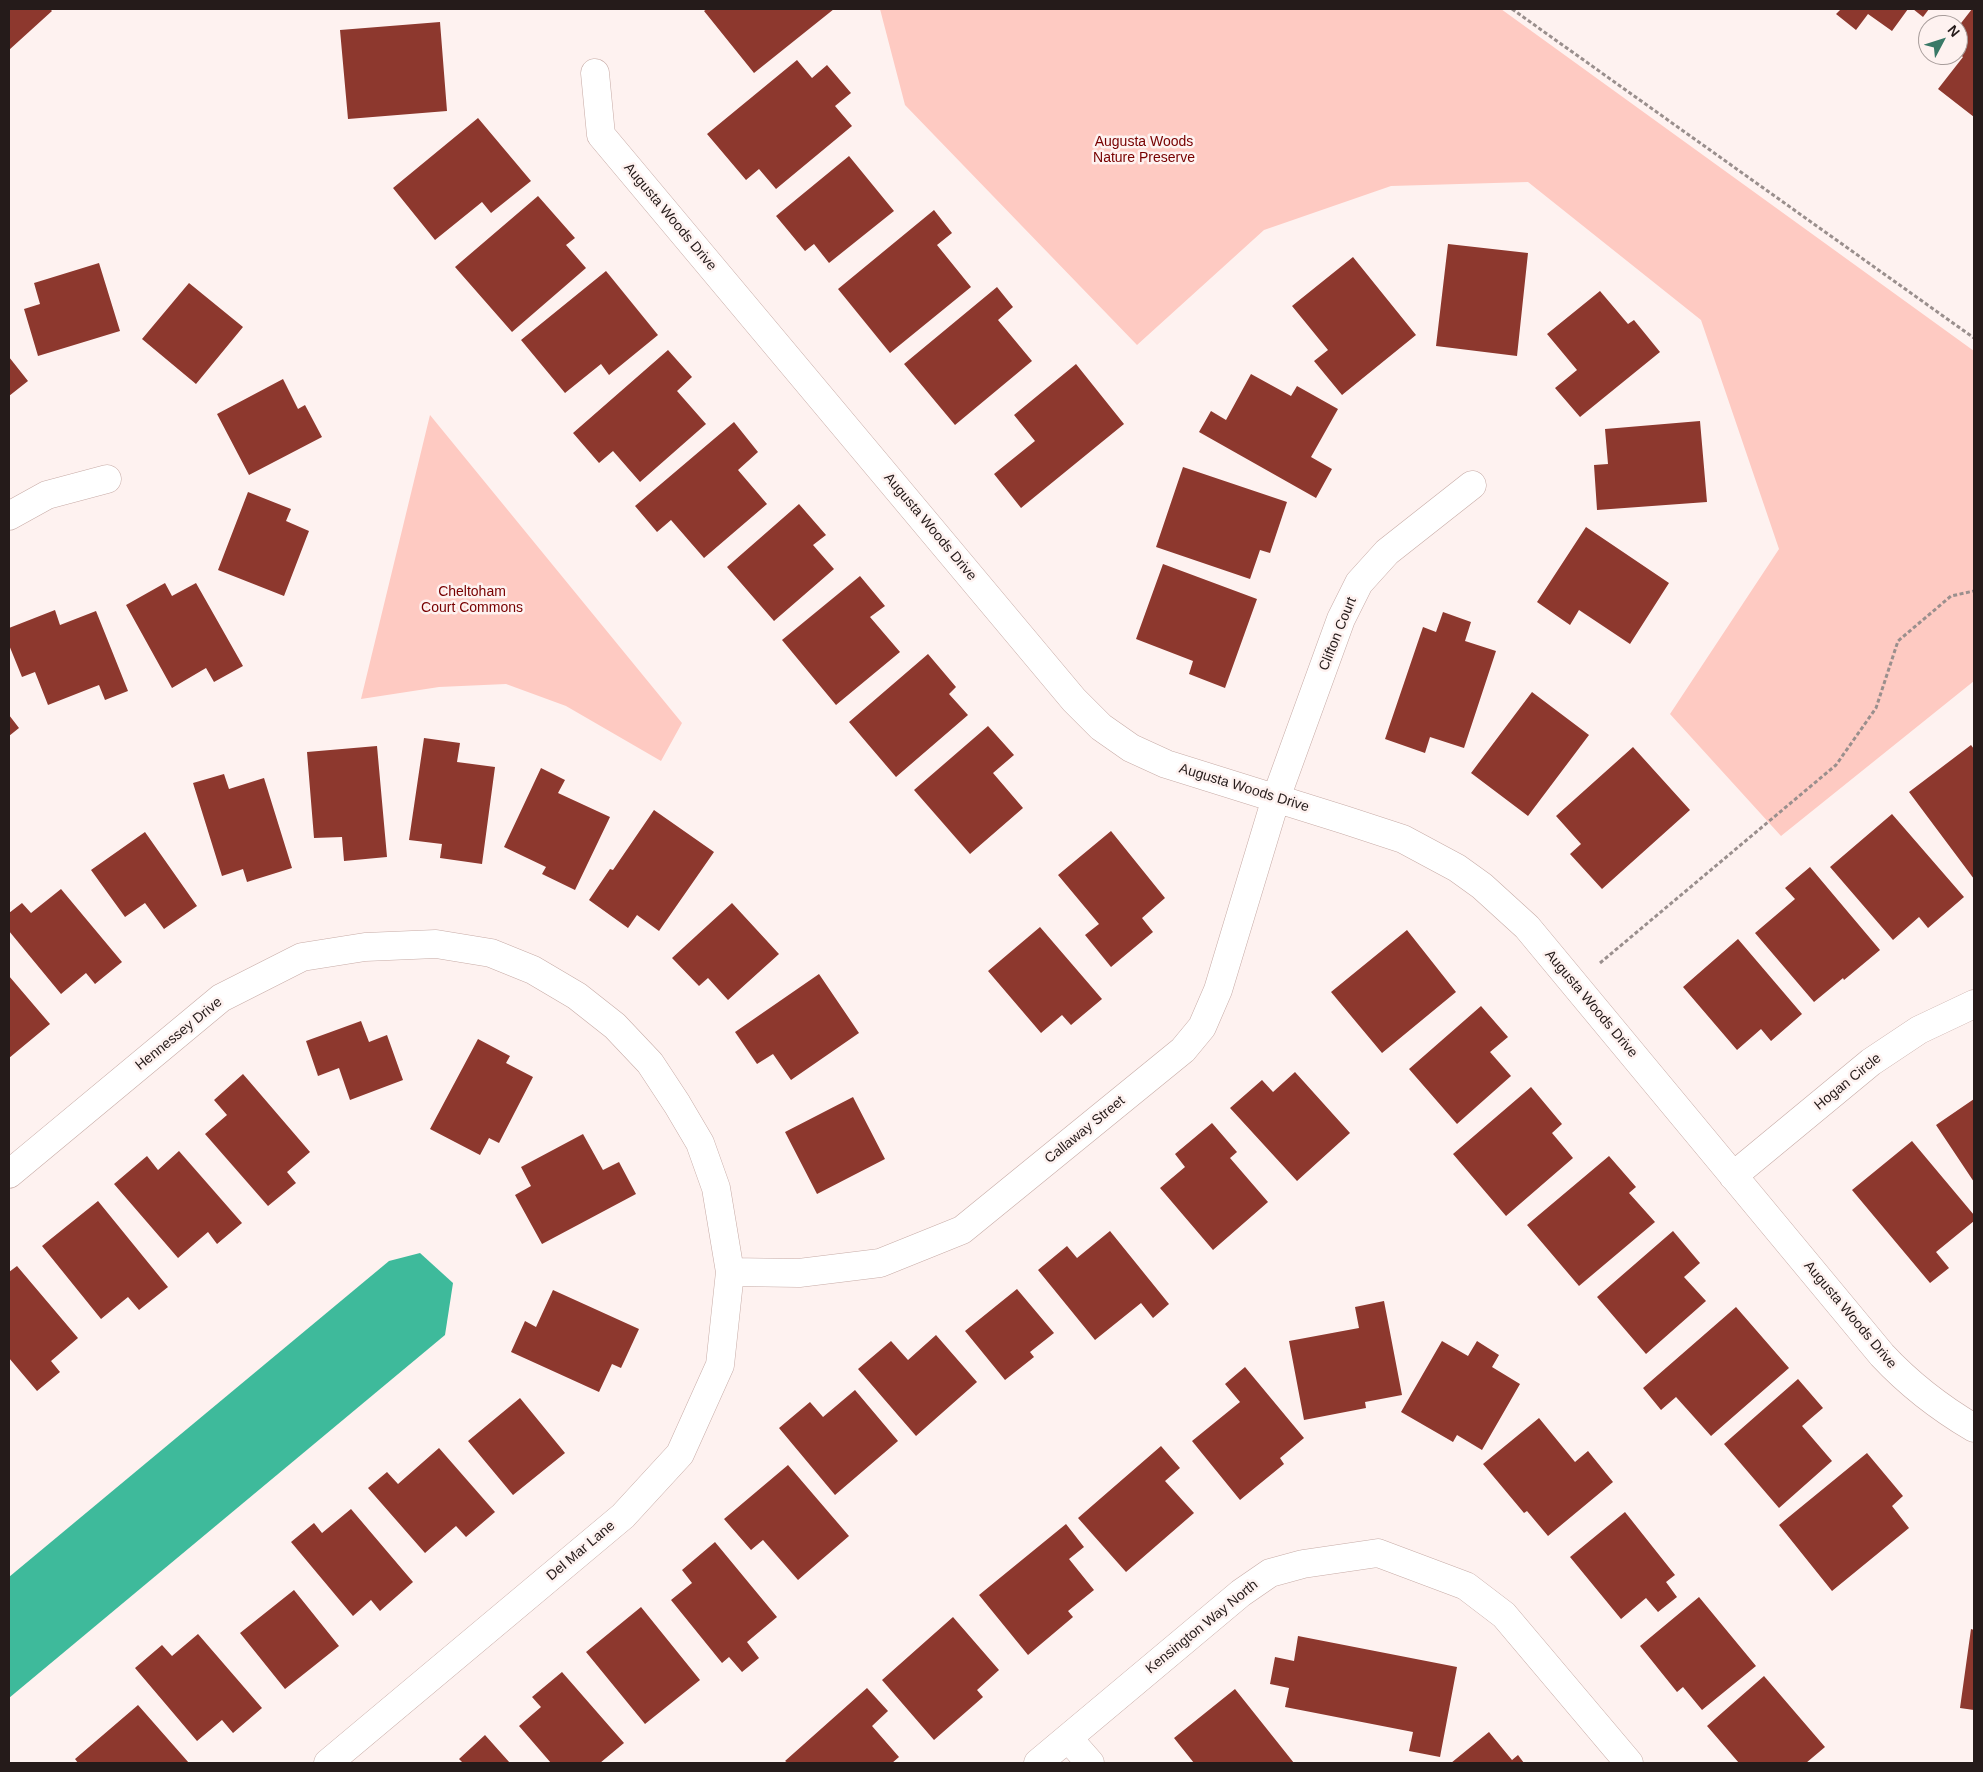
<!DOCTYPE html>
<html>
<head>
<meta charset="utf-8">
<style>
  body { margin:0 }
  #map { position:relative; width:1983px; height:1772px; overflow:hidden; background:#fef2f0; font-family:Helvetica,sans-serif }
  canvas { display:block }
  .frame { position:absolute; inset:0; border:10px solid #251b1a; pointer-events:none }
  .north { position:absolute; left:1918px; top:15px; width:50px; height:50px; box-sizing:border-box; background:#fef2f0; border:1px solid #a79c9a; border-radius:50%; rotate:50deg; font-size:14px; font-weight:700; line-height:20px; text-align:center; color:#251b1a }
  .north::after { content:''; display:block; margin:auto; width:18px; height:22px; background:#397967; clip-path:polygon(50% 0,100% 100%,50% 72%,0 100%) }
</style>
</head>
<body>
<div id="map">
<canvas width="1983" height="1772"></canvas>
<div class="frame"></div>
<div class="north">N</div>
</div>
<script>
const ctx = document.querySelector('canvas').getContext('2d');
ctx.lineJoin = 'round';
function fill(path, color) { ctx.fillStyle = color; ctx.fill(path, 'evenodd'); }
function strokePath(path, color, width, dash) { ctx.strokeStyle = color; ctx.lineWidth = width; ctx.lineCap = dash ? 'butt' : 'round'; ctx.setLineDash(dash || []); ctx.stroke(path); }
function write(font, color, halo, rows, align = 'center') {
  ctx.font = font + ' Helvetica,sans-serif'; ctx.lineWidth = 5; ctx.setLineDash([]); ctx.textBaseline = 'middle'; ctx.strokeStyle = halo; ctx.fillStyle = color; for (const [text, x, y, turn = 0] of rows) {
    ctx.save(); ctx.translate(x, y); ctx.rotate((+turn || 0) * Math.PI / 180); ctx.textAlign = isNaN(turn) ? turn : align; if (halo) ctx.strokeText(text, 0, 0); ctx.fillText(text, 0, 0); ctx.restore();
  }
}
const green = new Path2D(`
  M880,9H1501L1974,351V681L1781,836L1670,714L1779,549L1701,320L1528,182L1391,186L1264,230L1137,345L905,105Z
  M430,415L682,723L661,761L566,706L506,684L439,687L361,699Z`);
const water = new Path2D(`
  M420,1253L453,1283L445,1335L9,1698V1577L389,1261Z`);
const building = new Path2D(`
  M9,9H50L52,11L9,50Z
  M707,9H834L754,73L704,11Z
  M1841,9H1908L1892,31L1868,14L1856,30L1836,14Z
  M1913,9H1929L1923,17Z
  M1972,9H1974V117L1938,89L1963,57L1958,53V27Z
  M440,22L447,111L348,119L340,30Z
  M797,60L812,78L827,65L851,93L835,106L852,126L776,189L759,169L746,180L707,134Z
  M478,118L531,181L491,213L482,202L435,240L393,188Z
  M849,156L894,211L829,263L814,244L805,251L776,216Z
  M538,196L575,238L566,245L586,268L512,332L455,267Z
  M934,210L952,233L937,245L971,287L890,353L838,289Z
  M1448,244L1528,253L1517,356L1436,346Z
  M1353,257L1416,335L1342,395L1314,361L1328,350L1292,306Z
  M99,263L120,331L38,356L24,309L40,304L34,283Z
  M606,271L658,335L609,375L601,364L565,393L521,340Z
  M189,283L243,327L196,384L142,339Z
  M997,287L1013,307L998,320L1032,361L955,425L904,364Z
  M1600,291L1628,324L1634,320L1660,352L1580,417L1555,388L1577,370L1547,334Z
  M668,350L692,377L677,391L706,424L640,482L613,451L599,463L573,433Z
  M9,357L28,381L9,396Z
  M1076,364L1124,424L1021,508L994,474L1035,441L1014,415Z
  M1251,374L1291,396L1297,386L1338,409L1311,457L1332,469L1316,498L1199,432L1211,411L1226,420Z
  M283,379L298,409L305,405L322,437L249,475L217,414Z
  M1700,421L1707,502L1597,510L1594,465L1608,464L1605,429Z
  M734,422L758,452L738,470L767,504L704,558L671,520L657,532L635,506Z
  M1183,467L1287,502L1270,553L1260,550L1250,579L1156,547Z
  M248,492L291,509L286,521L309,531L284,596L218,570Z
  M799,504L826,535L813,545L834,569L774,621L727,567Z
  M1586,527L1669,583L1630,644L1579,610L1570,625L1537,602Z
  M1163,564L1257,599L1225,688L1189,674L1193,661L1136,639Z
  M860,576L885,606L870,617L900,652L836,705L782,640Z
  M165,583L172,596L196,583L243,666L214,682L206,668L172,688L126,605Z
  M55,610L60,625L96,611L128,691L105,700L99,685L48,705L35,672L22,677L9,645V628Z
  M1443,612L1471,622L1465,641L1496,651L1464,748L1430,737L1425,753L1385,739L1423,627L1436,632Z
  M928,654L956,687L949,694L968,715L896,777L849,722Z
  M1532,692L1589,735L1528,816L1471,773Z
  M9,715L19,728L9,736Z
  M988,726L1014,755L993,773L1023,808L970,854L914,790Z
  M424,738L460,743L457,762L495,767L482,864L440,858L442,844L409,840Z
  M1971,745L1974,749V879L1909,792Z
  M377,746L387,857L344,861L342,837L314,838L307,752Z
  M1633,747L1690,810L1602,889L1570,854L1581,844L1556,816Z
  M541,768L565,780L558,793L610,817L575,890L542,874L546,867L504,847Z
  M224,774L229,789L264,778L292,868L247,882L243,869L222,876L193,783Z
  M654,810L714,852L659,931L637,915L628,928L589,900L610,869L613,870Z
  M1892,814L1964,897L1928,928L1919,917L1893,940L1830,867Z
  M1111,831L1165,898L1142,918L1153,932L1111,967L1085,935L1099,924L1058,875Z
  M145,832L197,906L164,929L145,903L125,917L91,870Z
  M1810,867L1880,950L1844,980L1843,978L1814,1002L1755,933L1795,899L1785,888Z
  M61,889L122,962L95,984L86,973L61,994L9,931V913L22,903L31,913Z
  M732,903L779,954L728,1000L708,978L699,986L672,958Z
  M1040,927L1102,999L1071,1025L1062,1015L1041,1033L988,971Z
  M1407,930L1456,992L1382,1053L1331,992Z
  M1738,939L1802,1014L1771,1041L1761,1029L1737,1050L1683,987Z
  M819,974L859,1033L791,1080L773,1054L757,1064L735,1032Z
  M9,976L50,1024L9,1058Z
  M1481,1006L1508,1037L1490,1052L1511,1076L1457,1124L1409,1069Z
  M361,1021L369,1042L387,1035L403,1080L350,1100L339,1068L318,1076L306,1041Z
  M478,1039L510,1056L506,1063L533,1077L499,1143L489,1138L480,1155L430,1129Z
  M1295,1072L1350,1133L1297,1181L1230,1108L1262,1080L1273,1092Z
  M243,1074L310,1152L287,1172L296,1183L268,1206L205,1134L227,1115L214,1100Z
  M1531,1087L1562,1124L1552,1133L1573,1158L1506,1216L1453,1154Z
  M853,1097L885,1159L817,1194L785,1132Z
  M1974,1099V1182L1936,1125Z
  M1212,1123L1237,1152L1230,1158L1268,1202L1213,1250L1160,1188L1185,1167L1175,1154Z
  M583,1134L603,1170L619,1162L636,1194L542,1244L515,1195L531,1186L521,1167Z
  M1912,1141L1974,1215V1221L1936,1252L1949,1268L1930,1283L1852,1190Z
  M179,1151L242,1223L217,1244L208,1232L178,1258L114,1184L147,1156L158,1170Z
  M1609,1156L1636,1187L1629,1193L1655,1222L1579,1286L1527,1225Z
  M98,1201L168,1287L139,1310L128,1297L101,1319L42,1246Z
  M1110,1231L1169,1304L1153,1318L1141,1303L1095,1340L1038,1270L1067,1246L1077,1258Z
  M1673,1231L1700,1263L1684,1277L1706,1301L1646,1354L1597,1297Z
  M17,1266L78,1338L51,1361L60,1372L37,1391L9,1358V1272Z
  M1017,1289L1054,1333L1030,1352L1034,1357L1005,1380L965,1331Z
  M553,1290L639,1329L621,1368L612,1364L599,1392L511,1352L525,1321L536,1327Z
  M1384,1301L1402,1395L1365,1402L1366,1408L1304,1420L1289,1341L1359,1328L1355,1307Z
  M1736,1307L1789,1368L1711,1436L1676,1397L1661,1410L1643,1388Z
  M936,1335L977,1382L916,1436L858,1369L891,1341L908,1360Z
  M1442,1341L1468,1356L1477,1341L1499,1355L1492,1367L1520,1384L1482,1450L1457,1435L1453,1442L1401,1412Z
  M1245,1367L1304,1438L1280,1458L1284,1464L1240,1500L1192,1441L1240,1402L1225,1384Z
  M1798,1379L1823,1408L1802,1426L1832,1461L1779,1508L1724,1444Z
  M855,1390L898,1441L835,1495L779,1428L810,1402L823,1417Z
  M520,1398L565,1453L513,1495L468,1441Z
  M1539,1418L1575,1462L1588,1451L1613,1482L1548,1536L1527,1511L1524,1513L1483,1464Z
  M1161,1446L1180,1468L1165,1481L1194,1513L1126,1572L1078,1518Z
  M439,1448L495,1512L466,1537L456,1526L425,1553L368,1488L387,1472L398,1484Z
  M1867,1453L1903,1496L1892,1506L1909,1528L1832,1591L1779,1525Z
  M788,1465L849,1536L798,1580L763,1540L751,1550L724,1519Z
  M351,1509L413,1582L380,1611L371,1600L353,1616L291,1542L314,1523L322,1533Z
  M1625,1512L1675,1575L1666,1582L1677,1597L1658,1612L1646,1598L1621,1619L1570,1557Z
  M1066,1524L1084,1547L1069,1559L1094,1590L1068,1611L1073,1617L1028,1655L979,1595Z
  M715,1542L777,1617L747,1642L759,1658L742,1672L729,1657L722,1663L671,1600L692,1583L682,1570Z
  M294,1590L339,1646L285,1689L240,1633Z
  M1699,1597L1756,1666L1702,1710L1683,1687L1677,1692L1640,1646Z
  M641,1607L700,1680L645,1724L586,1652Z
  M953,1617L999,1670L977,1690L983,1697L934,1740L882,1680Z
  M1971,1629L1974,1630V1710L1960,1708Z
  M198,1634L262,1708L233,1733L222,1720L197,1741L135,1668L162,1645L172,1656Z
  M1298,1636L1457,1667L1440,1757L1409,1751L1413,1732L1285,1707L1289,1688L1270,1684L1275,1657L1294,1661Z
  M562,1672L624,1743L600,1763H551L519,1726L541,1707L532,1697Z
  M1764,1676L1825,1747L1806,1763H1739L1707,1726Z
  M867,1688L888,1711L872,1726L899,1757L892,1763H788L785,1761Z
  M1235,1689L1294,1763H1194L1174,1738Z
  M138,1705L189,1763H78L75,1759Z
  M1489,1732L1512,1760L1518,1755L1524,1763H1451Z
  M485,1735L510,1763H463L459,1759Z`);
const path = new Path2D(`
  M1512,9L1974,338
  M1600,963L1836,765L1876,708L1898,641L1951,596L1974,591`);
const street = new Path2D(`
  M595,73L601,135L1074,700L1101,727L1131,748L1166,764L1345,820L1403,839L1457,868L1482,886L1527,927L1882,1355C1909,1384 1940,1408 1974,1428
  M9,516L47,495L107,479
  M9,1174L221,998L302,957L365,947L436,944L491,953L533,970L577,996L615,1026L650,1063L677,1104L700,1143L716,1188L730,1272L720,1365L680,1454L623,1516L328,1763
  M1733,1176L1871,1062L1919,1030L1974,1004
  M730,1272L799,1273L880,1263L962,1230L1183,1050L1202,1027L1218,990L1276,798L1341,619L1359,583L1387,552L1472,485
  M1068,1738L1090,1763
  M1038,1763L1241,1593L1270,1573L1303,1564L1378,1553L1466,1586L1504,1615L1629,1763`);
const parkNames = [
  ["Augusta Woods",1144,142],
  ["Nature Preserve",1144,158],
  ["Cheltoham",472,592],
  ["Court Commons",472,608]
];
const streetNames = [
  ["Augusta Woods Drive",670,217,50],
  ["Augusta Woods Drive",930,527,50],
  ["Clifton Court",1338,634,-68],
  ["Augusta Woods Drive",1244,788,17],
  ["Augusta Woods Drive",1591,1004,50],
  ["Hennessey Drive",179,1034,-39],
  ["Hogan Circle",1848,1082,-39],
  ["Callaway Street",1085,1130,-39],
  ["Augusta Woods Drive",1850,1315,50],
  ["Del Mar Lane",581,1551,-40],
  ["Kensington Way North",1202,1627,-39]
];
fill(green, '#fecac2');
fill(water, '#3eba9b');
fill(building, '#8d382e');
strokePath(street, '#c7aba6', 29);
strokePath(path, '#9a8f8d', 3, [4, 2.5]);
strokePath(street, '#fff', 28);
write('14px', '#700', '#fef2f0', parkNames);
write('14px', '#251b1a', '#fef2f0', streetNames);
</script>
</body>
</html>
